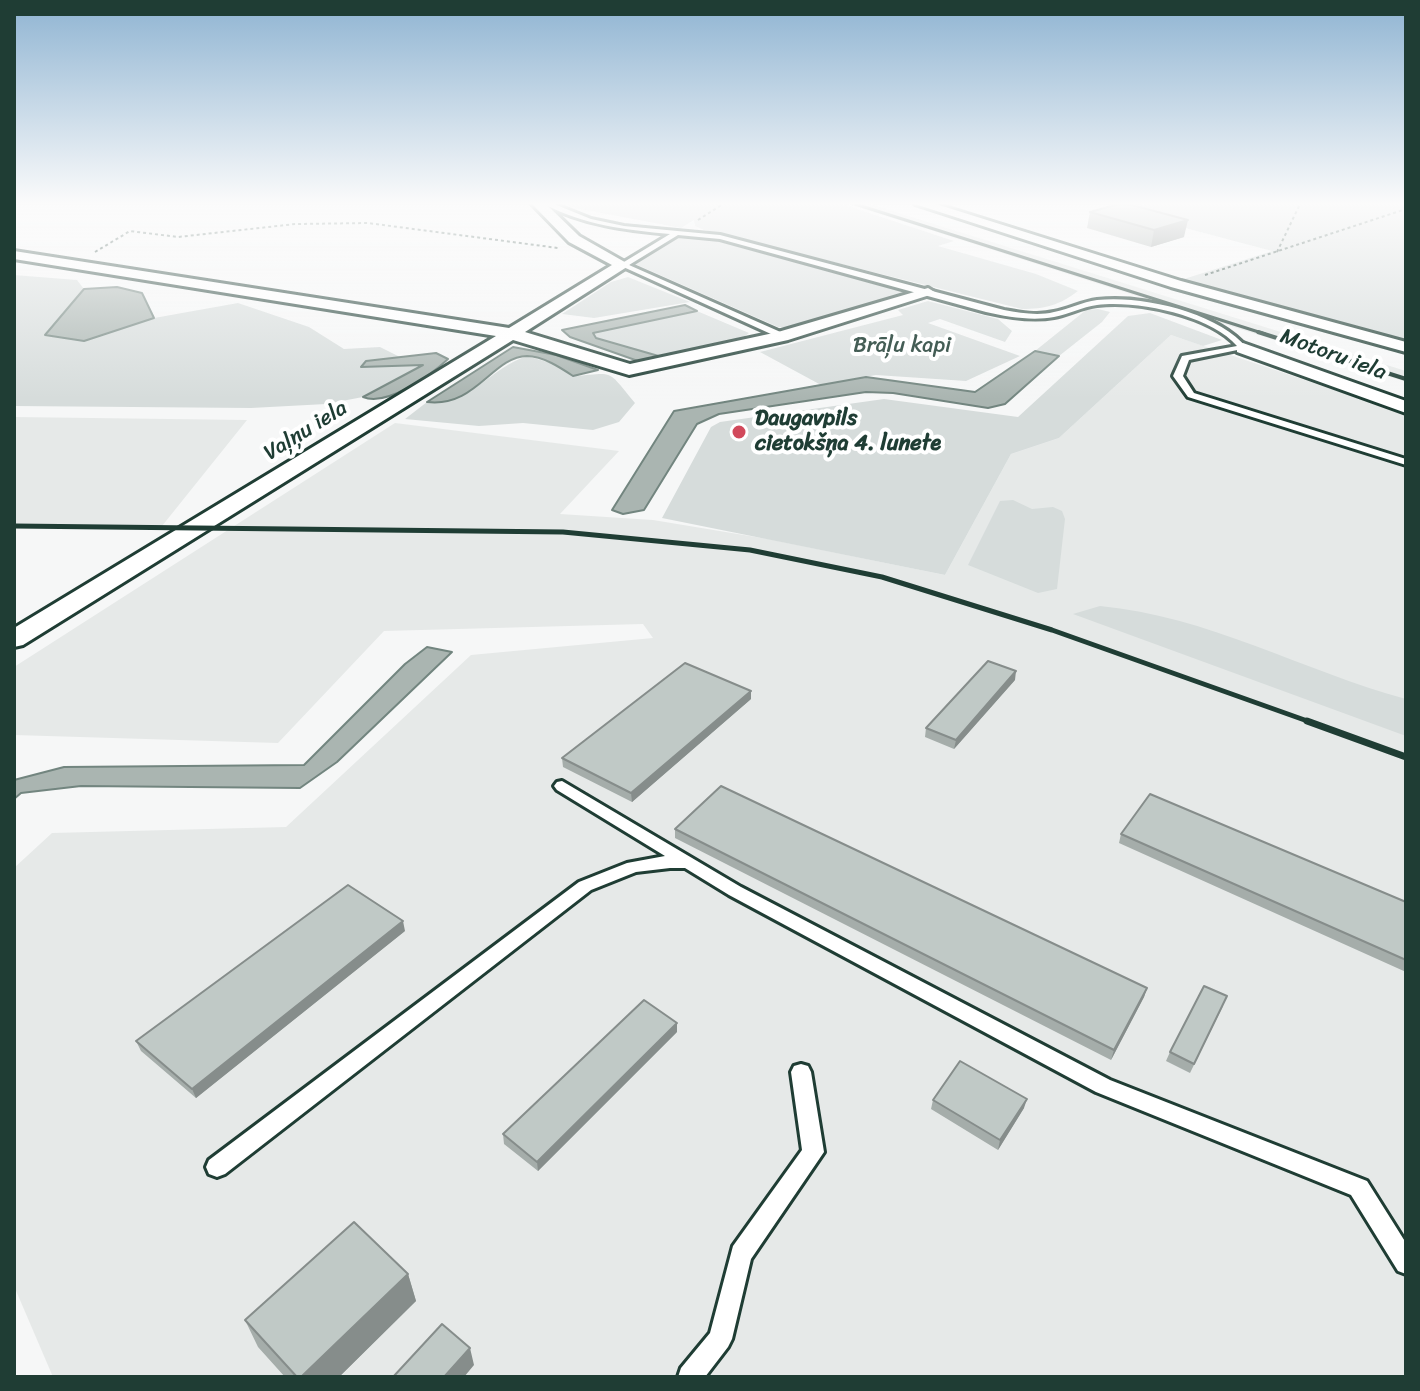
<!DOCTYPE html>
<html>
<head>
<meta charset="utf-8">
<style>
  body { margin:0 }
  #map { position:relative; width:1420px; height:1391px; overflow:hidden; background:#f6f7f7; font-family:Sriracha,sans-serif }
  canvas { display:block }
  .frame { position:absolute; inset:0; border:16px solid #1f3d34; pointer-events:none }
</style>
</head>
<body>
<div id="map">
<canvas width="1420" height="1391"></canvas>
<div class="frame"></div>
</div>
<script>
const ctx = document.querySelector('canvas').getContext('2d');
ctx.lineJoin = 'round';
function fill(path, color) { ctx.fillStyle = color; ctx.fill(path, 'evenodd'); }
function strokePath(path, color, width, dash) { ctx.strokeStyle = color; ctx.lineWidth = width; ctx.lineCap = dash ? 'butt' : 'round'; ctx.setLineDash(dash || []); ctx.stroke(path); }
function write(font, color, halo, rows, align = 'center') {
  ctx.font = font + ' Sriracha,sans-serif'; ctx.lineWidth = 8; ctx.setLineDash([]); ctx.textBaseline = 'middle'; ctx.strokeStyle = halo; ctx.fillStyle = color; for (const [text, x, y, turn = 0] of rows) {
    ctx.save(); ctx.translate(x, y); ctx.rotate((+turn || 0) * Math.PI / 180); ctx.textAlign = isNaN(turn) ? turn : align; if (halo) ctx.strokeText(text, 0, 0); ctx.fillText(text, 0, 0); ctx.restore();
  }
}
const built = new Path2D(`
  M848,204H870L1406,371V382Z
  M1171,335L1406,414V1377H53L14,1286V868L52,833L286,827L471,655L653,638L643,624L384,631L278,743L14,735V667L395,423L619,451L560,514L653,520L768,539L945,575L1011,454L1059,438Z
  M14,417L247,420L162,526L14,524Z`);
const green = new Path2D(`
  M554,204H842L954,241L938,246L1036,274L1078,291C1060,305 1045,309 1022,309L704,230L695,226L694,220L681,228Z
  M1145,204H1406V344L1191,284L1184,279L1272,251L1121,211Z
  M695,235L911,294L796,328L778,327L635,264L675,237Z
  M14,275L77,280L84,289L45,334L84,341L154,318L238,303L309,327L344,349L380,347L400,357L366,361L362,367L424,365L363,397L326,404L251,408L14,406Z
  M628,277L690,302L594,318L562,314L611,282Z
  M928,301L998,319L1012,331L1005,342L940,319L928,323L1020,356L966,381L876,375L821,385L760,352L903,315L898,310Z
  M1098,309L1110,312L1102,322L1059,356L1035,351L1086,310Z
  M697,311L749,333L741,339L662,357L596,338L593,333Z
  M1150,313L1222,340L1203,346L1171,335L1059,438L1011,454L945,575L662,518L711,427L720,422L884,399L1018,417L1128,316Z
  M527,356L554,364L573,376C616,373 606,368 635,403L619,422L593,430L523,423L479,426L405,419L427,402C468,407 490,368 527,356Z
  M1013,500L1032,509L1053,507L1062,511L1065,519L1057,589L1038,593L968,565L1000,501Z
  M1100,606C1208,616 1303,671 1406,699V736L1073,614Z`);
const water = new Path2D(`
  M117,287L142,293L154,318L84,341L45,335L84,289Z
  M685,305L697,311L593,333L596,338L662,357L638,361L570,337L562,330Z
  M513,347L556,355L598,370L573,376C561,368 543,356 527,356C492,357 476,408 427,402Z
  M1035,351L1059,356L1005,404L988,408L893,393L866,392L719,414L697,424L644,510L623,514L612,510L674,411L866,377L975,392Z
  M436,353L448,359C431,375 387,407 363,397L423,365L361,367L366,361Z
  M427,647L452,652L337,762L300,788L81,786L21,793L14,799V780L64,767L304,765L405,664Z`);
const path = new Path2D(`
  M698,220L723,204
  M95,252L130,231L178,237L295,224L368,223L558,248
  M1277,252L1300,204
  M1205,275L1406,209`);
const service = new Path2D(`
  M544,204H554L591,219L624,226L720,235L1004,310C1021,313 1038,316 1054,312C1069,309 1082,302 1097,300C1142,295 1218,312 1247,348L1189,360L1183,376L1194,393L1406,459V465L1188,397L1173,376L1182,356L1237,346C1210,315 1137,300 1097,305C1082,307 1069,314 1054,317C1032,321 1008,317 986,312L720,239L678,235L629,265L785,334L786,336L782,339L619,265L670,234C626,230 584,225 544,204Z
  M562,781L741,887L1110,1080L1367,1181L1406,1243V1274L1398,1271L1351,1195L1096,1092L729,895L685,868H670L636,872L591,890L225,1174L217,1177L209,1174L206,1167L209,1160L579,882L627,863L665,856L557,790L554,786L557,782Z
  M801,1064L808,1066L811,1072L824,1152L751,1259L732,1339L728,1347L705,1377H678L681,1368L710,1333L733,1246L802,1150L791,1072L794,1066Z`);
const minor = new Path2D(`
  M532,204H546L579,236L630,265L525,332L630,364L778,332L928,288L936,293L788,340L629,375L513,340L23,645L14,647V628L496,336L14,259V251L509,328L612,265L569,242Z
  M915,204H936L1181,281L1406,342V352L1171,287Z
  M1243,343L1406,401V413L1237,352V344Z`);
const railFar3 = new Path2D(`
  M855,204L1265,334`);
const railFar2 = new Path2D(`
  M1258,332L1406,379`);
const railFar1 = new Path2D(`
  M14,526L563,532L750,550L882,577L1052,630L1313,723`);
const rail = new Path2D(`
  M1307,721L1406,757`);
const wall = new Path2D(`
  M1090,212L1184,237L1151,247L1087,228Z
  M1015,680L954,749L925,737L926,728Z
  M751,699L632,802L563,767L562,758Z
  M675,829L1147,988L1144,997L1111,1060L675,838Z
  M1121,834L1406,902V972L1119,843Z
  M405,931L196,1098L141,1051L136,1041Z
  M1223,1006L1190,1073L1166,1061L1170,1052Z
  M677,1032L538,1171L504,1144L503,1134Z
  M933,1100L1024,1108L998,1150L931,1109Z
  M408,1274L416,1301L339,1377H285L258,1347L245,1320Z`);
const shadedWall = new Path2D(`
  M1188,220L1184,237L1151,247L1154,230Z
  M1016,671L1015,680L954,749L956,740Z
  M751,691V699L632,802L631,793Z
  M403,921L405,931L196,1098L192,1089Z
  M1147,988L1144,997L1111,1060L1114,1050Z
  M677,1023V1032L538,1171L537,1162Z
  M1027,1099L1024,1108L998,1150L1000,1140Z
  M408,1274L416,1301L339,1377H301Z
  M470,1348L474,1365L464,1377H444Z`);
const building = new Path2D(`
  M1119,204H1128L1188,220L1154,230L1090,212Z
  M988,661L1016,671L956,740L926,728Z
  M685,663L751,691L631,793L562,758Z
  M721,786L1147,988L1114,1050L675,829Z
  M1150,794L1406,902V960L1121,834Z
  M348,885L403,921L192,1089L136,1041Z
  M1204,986L1227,996L1194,1064L1170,1052Z
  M644,1000L677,1023L537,1162L503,1134Z
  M960,1061L1027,1099L1000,1140L933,1100Z
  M354,1222L408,1274L301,1377H297L245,1320Z
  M442,1324L470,1348L444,1377H393Z`);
const markers = [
  [739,432,8,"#d1495b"]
];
const farParknames = [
  ["Brāļu kapi",902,346]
];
const farStreetnames = [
  ["Motoru iela",1333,355,20],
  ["Vaļņu iela",306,431,-32]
];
const farPoinames = [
  ["Daugavpils",755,419],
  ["cietokšņa 4. lunete",755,444]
];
fill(built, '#e6e9e8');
fill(green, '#d6dcdb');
fill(water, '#aab5b1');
strokePath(water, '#72857f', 2);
strokePath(service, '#1f3d34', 6);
strokePath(minor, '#1f3d34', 6);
strokePath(path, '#1f3d34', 2, [3, 3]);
fill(service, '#fff');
fill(minor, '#fff');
strokePath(railFar3, '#1f3d34', 3);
strokePath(railFar2, '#1f3d34', 4);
strokePath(railFar1, '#1f3d34', 5);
strokePath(rail, '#1f3d34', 7);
fill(wall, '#a5adaa');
fill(shadedWall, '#868d8b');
fill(building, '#c0c9c6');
strokePath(building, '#868d8b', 2);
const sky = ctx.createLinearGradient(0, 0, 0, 399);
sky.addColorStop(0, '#8fb4d2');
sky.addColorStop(0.51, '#fbfbfb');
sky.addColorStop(1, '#fbfbfb00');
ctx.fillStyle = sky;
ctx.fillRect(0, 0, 1420, 399);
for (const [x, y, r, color] of markers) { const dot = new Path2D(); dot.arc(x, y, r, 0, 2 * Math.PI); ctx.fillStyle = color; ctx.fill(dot); strokePath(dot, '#fff', 3); }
write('22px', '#445d55', '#fff', farParknames);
write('22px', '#1f3d34', '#fff', farStreetnames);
write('bold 22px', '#1f3d34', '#fff', farPoinames, 'left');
</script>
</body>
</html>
